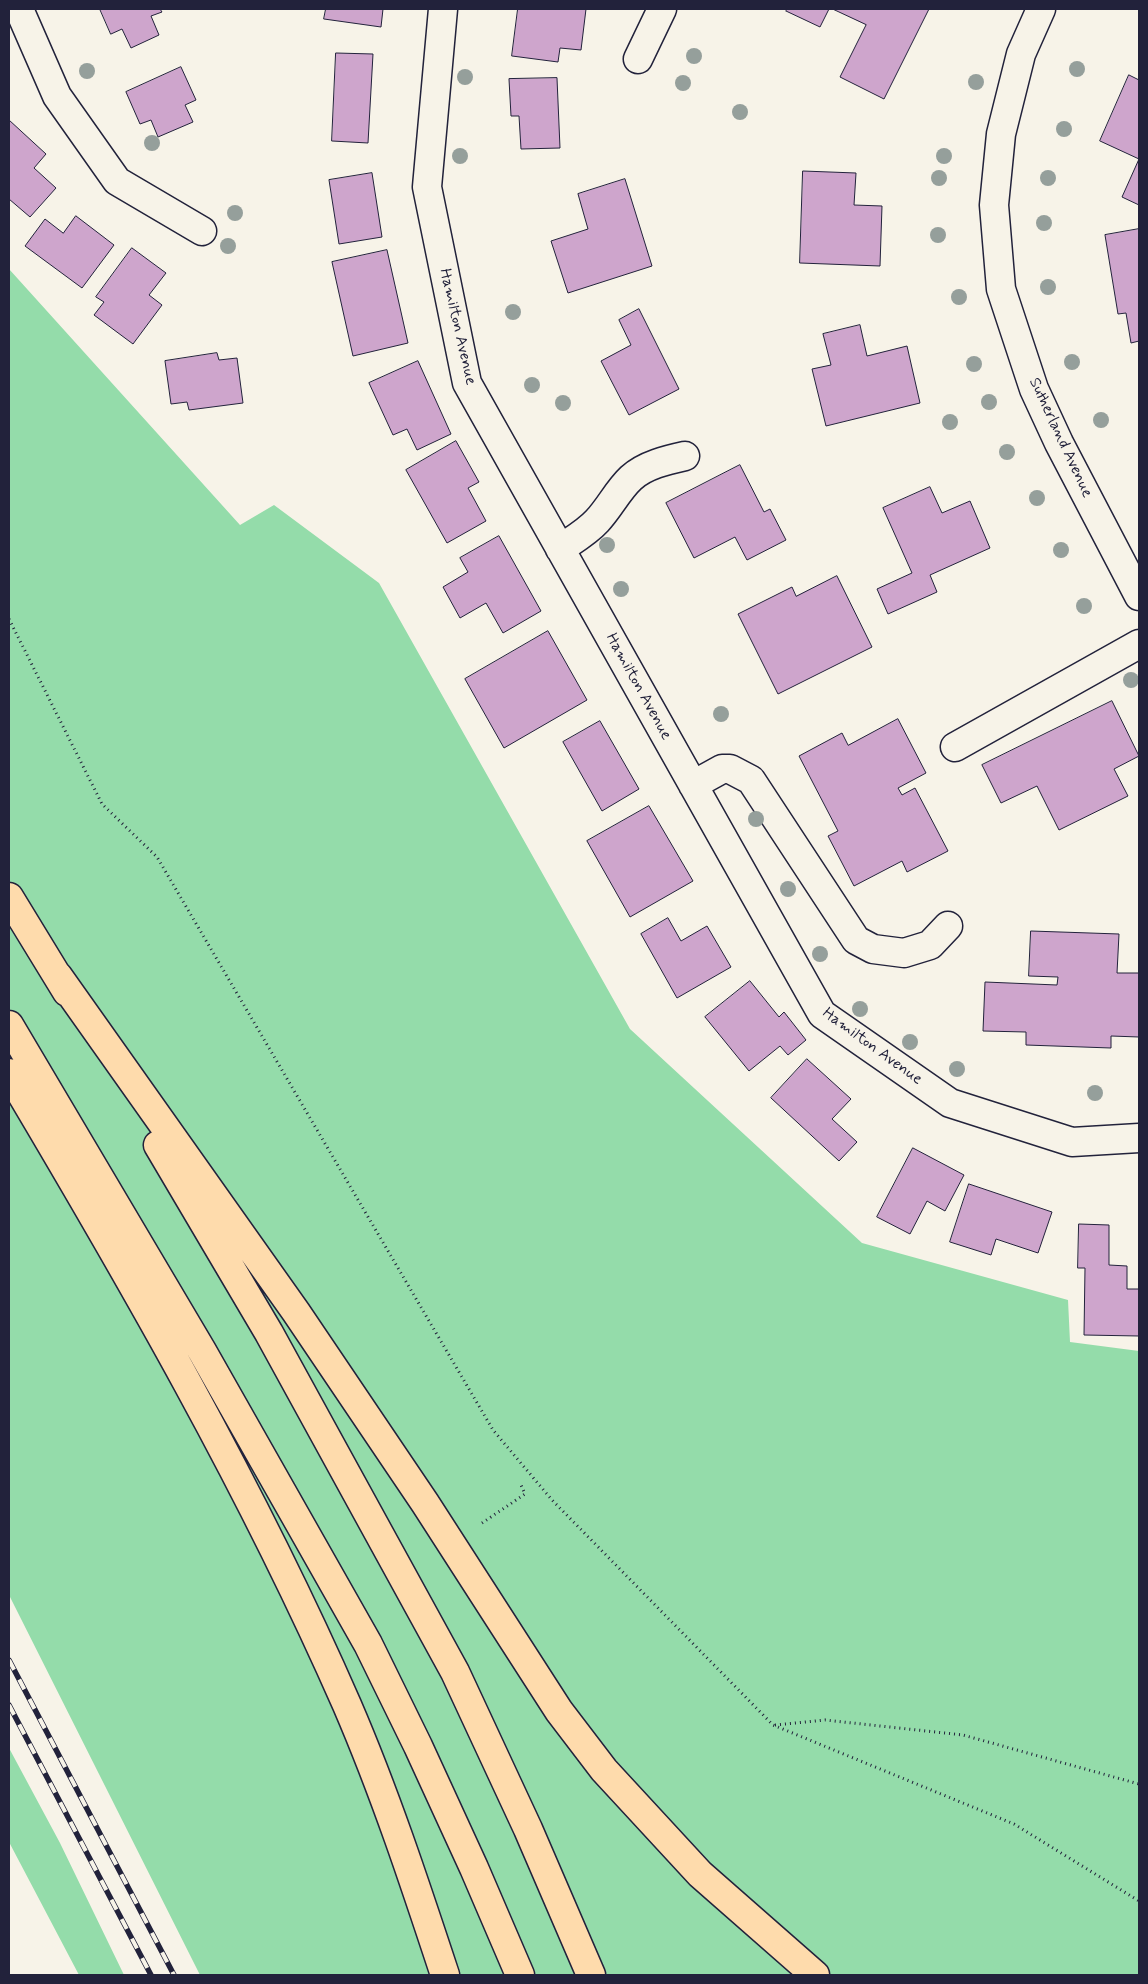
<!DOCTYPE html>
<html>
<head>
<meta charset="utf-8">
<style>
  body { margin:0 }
  #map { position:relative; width:1148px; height:1984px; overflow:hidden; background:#f7f3e8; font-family:Mynerve,sans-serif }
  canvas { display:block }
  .frame { position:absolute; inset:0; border:10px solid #22223b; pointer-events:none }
</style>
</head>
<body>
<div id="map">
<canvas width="1148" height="1984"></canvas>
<div class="frame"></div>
</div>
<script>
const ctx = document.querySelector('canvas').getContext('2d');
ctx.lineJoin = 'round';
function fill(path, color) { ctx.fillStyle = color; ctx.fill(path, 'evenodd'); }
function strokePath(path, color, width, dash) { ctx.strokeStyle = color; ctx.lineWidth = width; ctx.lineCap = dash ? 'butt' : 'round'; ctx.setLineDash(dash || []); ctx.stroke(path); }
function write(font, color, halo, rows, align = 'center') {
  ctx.font = font + ' Mynerve,sans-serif'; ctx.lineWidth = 4.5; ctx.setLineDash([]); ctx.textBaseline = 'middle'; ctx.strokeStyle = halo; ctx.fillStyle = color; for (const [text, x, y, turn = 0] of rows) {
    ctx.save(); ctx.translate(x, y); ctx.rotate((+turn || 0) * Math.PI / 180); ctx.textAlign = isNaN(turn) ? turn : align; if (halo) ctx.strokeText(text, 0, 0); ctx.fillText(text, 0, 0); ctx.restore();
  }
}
const green = new Path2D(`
  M9,269L240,525L274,505L379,583L630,1029L862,1243L1068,1300L1070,1342L1139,1351V1975H200L9,1595Z
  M9,1748L60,1843L124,1975H79L9,1842Z`);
const building = new Path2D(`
  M100,9H160L162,12L151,16L159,35L131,48L122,29L111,34Z
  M326,9H383L381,27L324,19Z
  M518,9H586L581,50L560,48L558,62L512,56Z
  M788,9H829L820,27L786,11Z
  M833,9H929L884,99L840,77L866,25Z
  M336,53L373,54L368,143L332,141Z
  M181,67L196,100L185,105L193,122L158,137L151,120L140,124L126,92Z
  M1129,75L1139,80V205L1122,197L1139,159L1100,141Z
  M557,78L560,148L521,149L519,116H511L509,79Z
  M9,120L46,154L34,168L56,188L30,217L9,199Z
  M803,171L856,173L854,205L882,206L880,266L800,263Z
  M372,173L382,237L339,244L329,180Z
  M625,179L652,266L568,293L551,241L588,229L578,194Z
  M76,216L114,245L82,288L25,246L45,219L63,233Z
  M1139,229V341L1131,343L1126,313L1118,314L1105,235Z
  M132,248L166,273L149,295L162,305L133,344L94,315L104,302L96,297Z
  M387,250L408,343L353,356L332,262Z
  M639,309L679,389L629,415L601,361L631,345L619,320Z
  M860,325L867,356L907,346L920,403L826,426L812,369L831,365L823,334Z
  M217,353L219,360L237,358L243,403L189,410L187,402L171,404L165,361Z
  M418,361L451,434L417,450L407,429L393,435L369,383Z
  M456,441L479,482L468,488L486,521L447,543L406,470Z
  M740,465L764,512L770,509L786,540L747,560L735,537L694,558L666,503Z
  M930,487L942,513L970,501L990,548L930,575L937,592L888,614L877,589L912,573L883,508Z
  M499,536L541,611L503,633L486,603L460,618L443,587L468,572L460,558Z
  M837,576L872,647L778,694L738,614L792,587L796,596Z
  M548,631L587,700L504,748L465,679Z
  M1112,701L1139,756L1114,769L1128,796L1059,830L1037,786L1001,803L982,765Z
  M898,719L926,773L898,788L902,795L915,788L948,851L907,872L902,861L854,886L828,836L838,831L799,756L842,733L848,745Z
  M600,721L639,789L602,811L563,742Z
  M649,806L693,881L630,917L587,841Z
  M668,918L681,941L707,926L731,967L677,998L641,934Z
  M1031,931L1119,934L1117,973H1139V1037L1111,1036V1048L1026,1045V1032L983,1031L985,982L1057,985L1058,977L1029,976Z
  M750,981L779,1017L784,1012L806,1040L788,1055L780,1046L749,1071L705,1017Z
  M807,1059L851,1099L832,1119L857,1142L839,1161L771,1098Z
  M913,1148L964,1175L945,1211L927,1201L910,1234L877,1217Z
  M969,1184L1052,1212L1038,1253L996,1239L991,1255L950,1242Z
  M1079,1224L1109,1225V1265L1127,1266V1289H1139V1336L1084,1335L1085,1268H1078Z`);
const path = new Path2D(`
  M9,619L102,804L157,857L493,1430L552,1500L773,1725L1014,1824L1139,1901
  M482,1523L525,1494L521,1485
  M775,1725L825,1720L963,1735L1139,1784`);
const minor = new Path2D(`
  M19,9L57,96L117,181L202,231
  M443,9L427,187L467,383L822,1014L950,1103L1072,1142L1139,1138
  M1041,9L1021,54L1001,134L994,205L1001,289L1034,389L1059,443L1139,596
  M638,59L662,9
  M560,549C573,540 587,532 597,521C610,507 618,490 631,478C645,465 667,460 685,456
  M955,747L1139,644
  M693,785L722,769H730L751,780L856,940L873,949L904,953L930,945L948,926`);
const highway = new Path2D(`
  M9,897L67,992
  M58,976L296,1312L425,1503L559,1711L604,1770L700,1874L815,1975
  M9,1025L202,1351L368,1644L418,1746L474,1868L520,1975
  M9,1073C131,1278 251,1486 347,1705C385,1793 415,1884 445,1975
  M158,1145L269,1333L455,1672L528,1829L591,1975`);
const rail = new Path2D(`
  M9,1660L174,1975
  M9,1705L151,1975`);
const trees = [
  [694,56],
  [1077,69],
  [87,71],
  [465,77],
  [976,82],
  [683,83],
  [740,112],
  [1064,129],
  [152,143],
  [460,156],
  [944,156],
  [939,178],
  [1048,178],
  [235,213],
  [1044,223],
  [938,235],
  [228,246],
  [1048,287],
  [959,297],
  [513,312],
  [1072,362],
  [974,364],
  [532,385],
  [989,402],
  [563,403],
  [1101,420],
  [950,422],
  [1007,452],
  [1037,498],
  [607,545],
  [1061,550],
  [621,589],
  [1084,606],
  [1131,680],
  [721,714],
  [756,819],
  [788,889],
  [820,954],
  [860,1009],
  [910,1042],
  [957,1069],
  [1095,1093]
];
const streetNames = [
  ["Hamilton Avenue",457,327,77],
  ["Sutherland Avenue",1060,438,65],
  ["Hamilton Avenue",638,687,61],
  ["Hamilton Avenue",872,1047,36]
];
fill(green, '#94dcaa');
fill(building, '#cea5cc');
strokePath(building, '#22223b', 1);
strokePath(minor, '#22223b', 31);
strokePath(highway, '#22223b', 31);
strokePath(path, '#22223b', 3, [1, 4]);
strokePath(minor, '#f7f3e8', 28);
strokePath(highway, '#fedbac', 28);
strokePath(rail, '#22223b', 5.5);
strokePath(rail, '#f7f3e8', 4, [11]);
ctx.fillStyle = '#959f9b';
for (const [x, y] of trees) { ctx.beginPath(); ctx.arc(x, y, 8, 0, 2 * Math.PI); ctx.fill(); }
write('16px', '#22223b', '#f7f3e8', streetNames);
</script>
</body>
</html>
